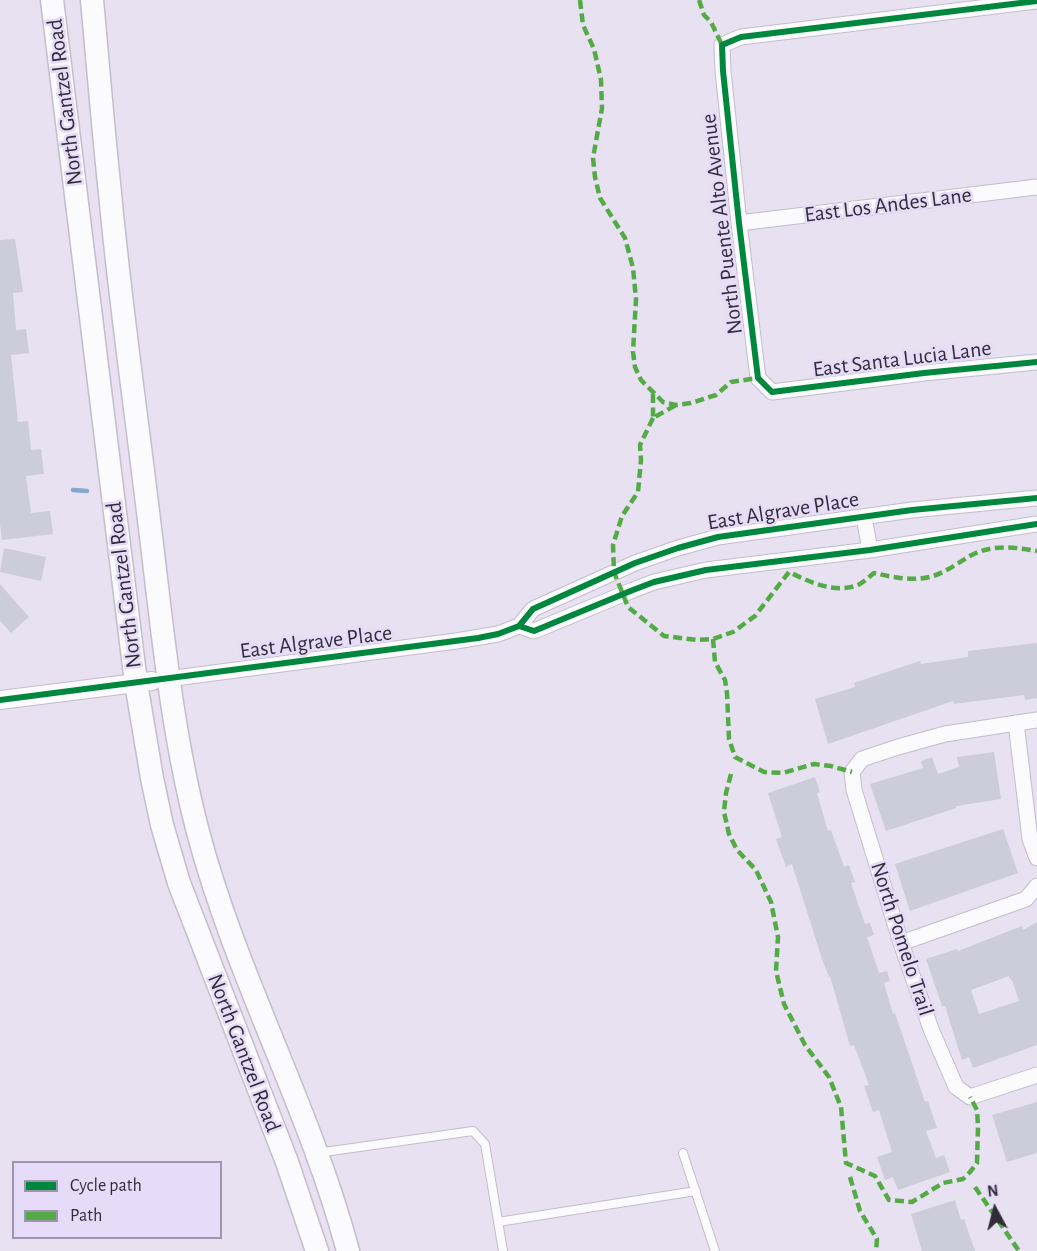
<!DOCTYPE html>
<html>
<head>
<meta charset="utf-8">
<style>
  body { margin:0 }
  #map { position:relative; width:1037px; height:1251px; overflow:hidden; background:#e7e1f2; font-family:"Alegreya Sans",sans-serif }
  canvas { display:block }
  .legend { position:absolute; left:12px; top:1161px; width:210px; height:78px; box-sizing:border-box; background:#e6dbf8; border:2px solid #9e95ab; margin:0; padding:8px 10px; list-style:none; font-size:18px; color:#312d38 }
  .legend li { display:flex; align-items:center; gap:12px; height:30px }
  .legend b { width:30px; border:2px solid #9e95ab }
  .north { position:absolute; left:965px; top:1179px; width:60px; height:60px; -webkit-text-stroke:4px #e6dbf8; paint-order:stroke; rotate:353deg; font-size:16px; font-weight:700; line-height:24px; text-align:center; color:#312d38 }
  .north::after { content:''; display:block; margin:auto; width:21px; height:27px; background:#312d38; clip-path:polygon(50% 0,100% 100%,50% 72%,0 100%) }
</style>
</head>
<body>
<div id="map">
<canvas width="1037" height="1251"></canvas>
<ul class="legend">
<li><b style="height:8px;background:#00873e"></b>Cycle path</li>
<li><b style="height:8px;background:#54ab46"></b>Path</li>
</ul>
<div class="north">N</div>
</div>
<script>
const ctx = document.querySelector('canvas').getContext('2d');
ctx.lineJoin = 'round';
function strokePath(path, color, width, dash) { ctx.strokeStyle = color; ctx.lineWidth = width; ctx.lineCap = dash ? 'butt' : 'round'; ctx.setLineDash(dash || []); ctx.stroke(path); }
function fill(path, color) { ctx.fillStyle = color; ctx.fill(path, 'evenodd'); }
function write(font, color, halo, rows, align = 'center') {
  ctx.font = font + ' "Alegreya Sans",sans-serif'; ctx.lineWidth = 5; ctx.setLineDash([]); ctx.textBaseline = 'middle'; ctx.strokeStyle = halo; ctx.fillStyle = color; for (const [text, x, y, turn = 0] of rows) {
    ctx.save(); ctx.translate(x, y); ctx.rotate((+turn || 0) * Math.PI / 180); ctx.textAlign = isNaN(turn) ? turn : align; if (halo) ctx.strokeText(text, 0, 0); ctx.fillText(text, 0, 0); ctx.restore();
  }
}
const stream = new Path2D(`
  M73,490L87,491`);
const building = new Path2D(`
  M15,239L23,292L13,293L16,330L26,329L29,353L11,355L18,422L28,421L31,450L41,449L44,474L26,476L31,513L50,511L53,534L2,540L0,524V240Z
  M4,548L46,557L41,581L0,572Z
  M0,584L29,617L11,633L0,621Z
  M1037,643V698L1025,700L1024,695L954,704L953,701L828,744L815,699L855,687L854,683L920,661L921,664L968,657V651Z
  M994,752L1001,799L956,806V808L886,831L870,784L923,768L921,761L932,757L938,774L959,767L957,757Z
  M815,777L820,792L817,793L828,831L831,830L844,867L849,865L855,882L851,883L865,924L870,923L874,935L867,937L879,973L887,971L890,981L884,983L893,1014L895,1013L925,1102L928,1101L937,1128L926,1131L936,1158L944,1155L950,1172L898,1190L893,1177L885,1180L877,1157L892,1152L879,1110L873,1112L864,1086L869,1085L854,1045L850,1046L830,976L829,977L822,959L792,864L786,867L776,839L782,837L768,793Z
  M1003,829L1018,873L910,911L895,864Z
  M1037,922V1045L973,1068L969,1057L962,1060L945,1006H942L926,959L957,949L958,951L1022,926L1023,930ZM1009,976L1011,980H1012L1019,1001L979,1014L971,990Z
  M1037,1102V1153L1007,1162L992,1115Z
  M955,1200L961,1220L964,1219L975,1251H922L911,1214Z`);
const service = new Path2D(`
  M317,1153L473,1131L485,1144L503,1251
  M683,1153L715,1251
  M498,1222L696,1191`);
const minor = new Path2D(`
  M1037,1L741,37L722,45L723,71L739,223L758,378L772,392L924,373L1037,362
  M739,223L1037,187
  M864,517L870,550
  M519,626L534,631L633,590L654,582L706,570L870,550L1037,524
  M160,680L456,641L498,634L519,626L533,609L635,563L678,548L718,537L912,510L1037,498
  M1037,720L945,734L898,747L862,759L852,772L854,790L901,943L931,1029L956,1087L970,1097L1037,1075
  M1016,723L1030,839L1037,858
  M901,943L1026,899L1037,886`);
const tertiary = new Path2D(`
  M0,700L152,681`);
const primary = new Path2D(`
  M52,0L136,683L152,778L162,825L179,883L287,1162L317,1251
  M92,0C98,64 103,129 110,193C120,302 136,411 149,520C162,624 171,730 198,832C236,976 310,1108 348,1251`);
const quiet = new Path2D(`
  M580,0L583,25L594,49L601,80L602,108L593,158L595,177L600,198L625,238L633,268L636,299L633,352L635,367L641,380L663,402L676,405L691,403L716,395L731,382L758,378
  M699,0L704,15L711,22L722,45
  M653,394V418L676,405
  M653,418L640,445L641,460L638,492L622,516L613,545L614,572L628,607L664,636L697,640L713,639L733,632L755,616L789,572C810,582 834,594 858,585C864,582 869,577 874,573C893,577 913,582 933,576C946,572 958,563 970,556C991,544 1014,547 1037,551
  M713,639L715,662L725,680L727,693L729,739L735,757L764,772L783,773L814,764L831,766L852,772
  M731,774L726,793L724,812L729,834L737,850L756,870L771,902L778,937L776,971L784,1004L805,1045L829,1077L841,1107L846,1163L875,1176L889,1200L912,1202L943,1183L963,1179L970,1172L977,1163L978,1126L977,1110L970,1097
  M850,1177L860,1211L877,1239L876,1251
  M975,1187L1019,1251`);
const cycleway = new Path2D(`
  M1037,1L741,37L722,45L723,71L739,223L758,378L772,392L924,373L1037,362
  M519,626L534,631L633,590L654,582L706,570L870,550L1037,524
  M0,700L478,638L498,634L519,626L533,609L635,563L678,548L718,537L912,510L1037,498`);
const streetNames = [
  ["North Gantzel Road",65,102,-97],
  ["East Los Andes Lane",888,205,-7],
  ["North Puente Alto Avenue",722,224,-97],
  ["East Santa Lucia Lane",902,359,-7],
  ["East Algrave Place",783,511,-9],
  ["North Gantzel Road",124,585,-97],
  ["East Algrave Place",316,642,-7],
  ["North Pomelo Trail",902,939,72],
  ["North Gantzel Road",244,1053,69]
];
strokePath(stream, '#84a8c9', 4.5);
fill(building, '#cdccd9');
strokePath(service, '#c2beca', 10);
strokePath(minor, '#c2beca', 17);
strokePath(tertiary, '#c2beca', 20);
strokePath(primary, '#c2beca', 25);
strokePath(service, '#fbfafd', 8);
strokePath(minor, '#fbfafd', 15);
strokePath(tertiary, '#fbfafd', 18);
strokePath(primary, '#fbfafd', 22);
strokePath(quiet, '#54ab46', 4.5, [9, 4.5]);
strokePath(cycleway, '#00873e', 6);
write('22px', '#312d38', '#e6dbf8', streetNames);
</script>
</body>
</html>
